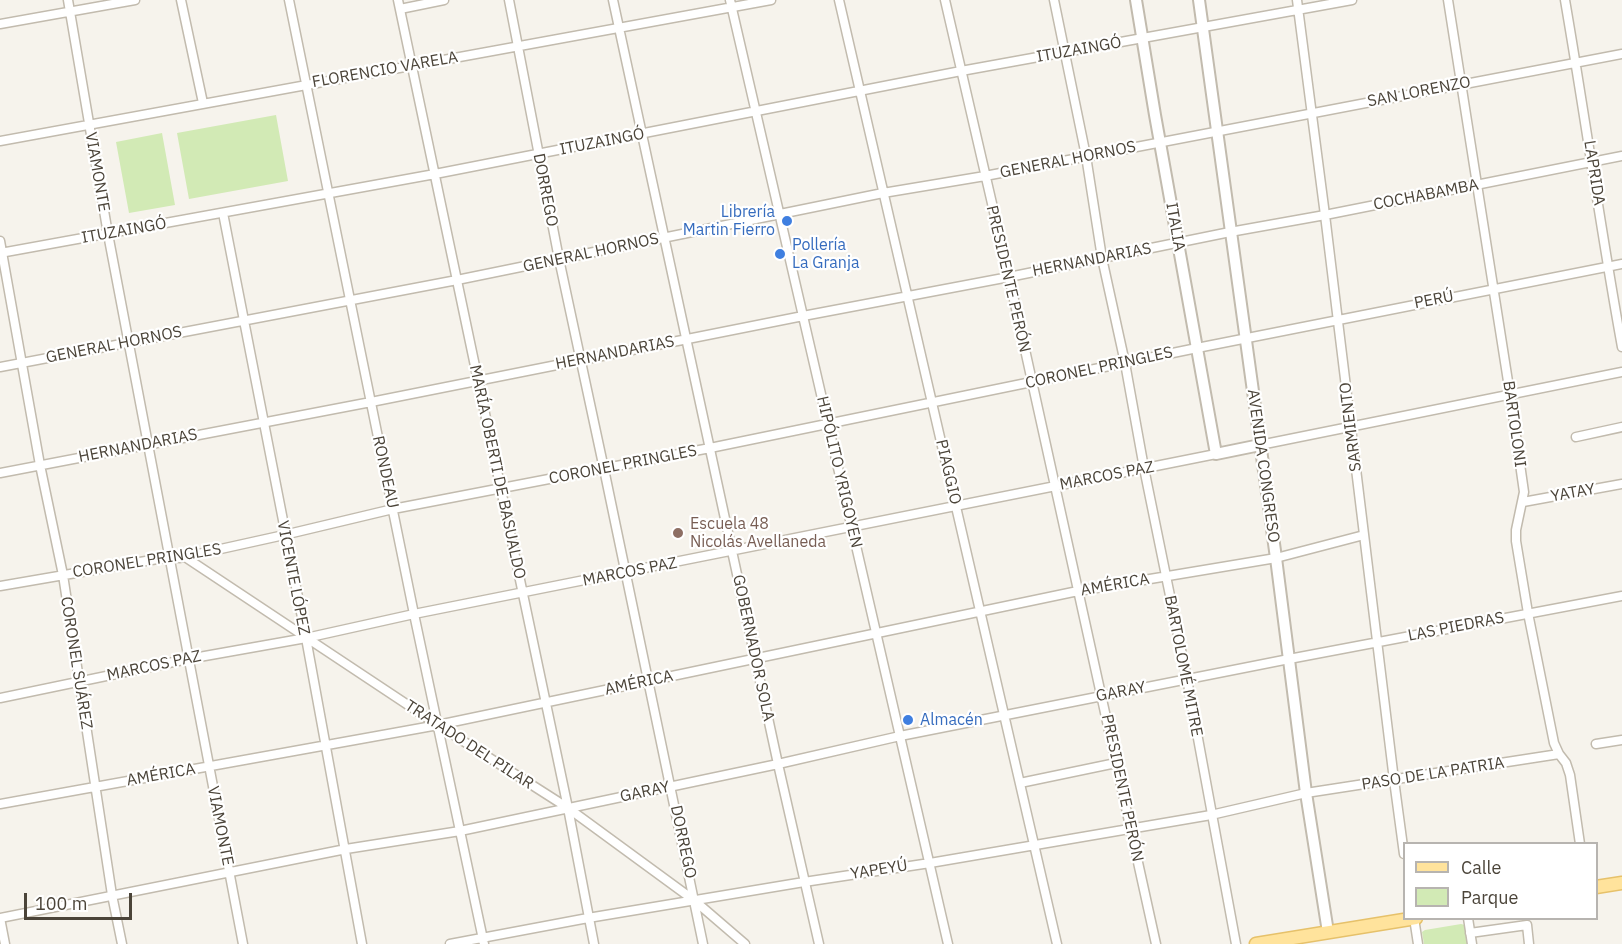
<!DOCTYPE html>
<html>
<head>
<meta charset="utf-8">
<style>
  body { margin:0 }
  #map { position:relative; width:1622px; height:944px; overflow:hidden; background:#f6f3ec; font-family:"IBM Plex Sans",sans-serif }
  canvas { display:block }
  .legend { position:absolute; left:1403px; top:842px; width:195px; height:78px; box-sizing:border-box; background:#fff; border:2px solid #b7b4b0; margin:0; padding:8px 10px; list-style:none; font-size:18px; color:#4b4439 }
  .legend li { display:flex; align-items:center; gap:12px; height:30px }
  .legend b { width:30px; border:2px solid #b7b4b0 }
  .scale { position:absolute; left:24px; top:893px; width:108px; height:27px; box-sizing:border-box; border:3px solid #4b4439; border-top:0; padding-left:8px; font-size:18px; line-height:21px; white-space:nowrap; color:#4b4439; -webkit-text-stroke:4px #fff; paint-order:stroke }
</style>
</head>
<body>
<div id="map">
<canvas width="1622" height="944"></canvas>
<ul class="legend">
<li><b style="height:8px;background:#ffe39c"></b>Calle</li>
<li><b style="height:16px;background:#d2eab5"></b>Parque</li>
</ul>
<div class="scale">100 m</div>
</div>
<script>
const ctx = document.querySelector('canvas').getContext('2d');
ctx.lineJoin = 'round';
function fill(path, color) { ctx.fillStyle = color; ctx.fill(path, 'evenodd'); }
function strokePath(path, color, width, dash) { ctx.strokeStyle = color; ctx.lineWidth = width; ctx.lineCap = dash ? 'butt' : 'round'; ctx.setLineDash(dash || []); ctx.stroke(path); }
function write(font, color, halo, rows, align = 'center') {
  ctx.font = font + ' "IBM Plex Sans",sans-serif'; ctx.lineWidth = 4.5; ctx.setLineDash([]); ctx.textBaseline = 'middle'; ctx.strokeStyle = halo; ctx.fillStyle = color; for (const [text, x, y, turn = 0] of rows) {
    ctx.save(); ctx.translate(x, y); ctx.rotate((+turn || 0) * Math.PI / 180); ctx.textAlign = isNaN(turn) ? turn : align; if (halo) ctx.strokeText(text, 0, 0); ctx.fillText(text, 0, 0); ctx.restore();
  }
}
const green = new Path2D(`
  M276,115L288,181L189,199L177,133Z
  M162,133L175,205L129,213L116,142Z
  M1461,924L1465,925L1468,944H1424L1422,932L1425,930Z`);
const minor = new Path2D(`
  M68,0L108,234L243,944
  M181,0L203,103
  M289,0L414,614L484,944
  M398,0L568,808L594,944
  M509,0L559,259L604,469L703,944
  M613,0L778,764L819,944
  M730,0L948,944
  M839,0L1057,944
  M945,0L1009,277L1156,944
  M1054,0L1086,156L1102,258L1125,363L1144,468L1187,679L1236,944
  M1297,0L1325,215L1394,780L1404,854
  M1448,0L1510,394L1524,492L1516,530V541L1528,613L1554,743L1559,754L1566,763L1570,775L1580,844
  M1565,0C1585,116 1601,232 1622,347
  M400,9L444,0
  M0,24L135,0
  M0,141L771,0
  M223,213L306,638L362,944
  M0,241L40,465L63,575L112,895L122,944
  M0,253L435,174L961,71L1352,0
  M0,367L457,280L883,193L985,176L1622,54
  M1576,437L1622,427
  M1260,445L1622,372
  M0,473L371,402L803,316L1009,277L1230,232L1325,215L1622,156
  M1523,502L1622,484
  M185,557L438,725L568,808L695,901L745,944
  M0,586L169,557L180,558L284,535L393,509L710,448L1197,348L1622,264
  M0,698L188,659L306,638L414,614L1216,454
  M1596,744L1622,740
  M1020,783L1116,763
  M0,804L438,725L1078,591L1276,558L1364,535
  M0,918L346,849L460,831L778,764L900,736L1289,659L1622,596
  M0,918L5,944
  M1414,918L1418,944
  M1468,918L1472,944
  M1470,933L1527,925L1529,944
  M450,944L588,918L804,882L930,863L1211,815L1306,793L1559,754`);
const tertiary = new Path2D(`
  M1136,0L1155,115L1216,454L1260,445
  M1199,0L1276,558L1306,793L1328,932`);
const primary = new Path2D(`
  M1596,887L1622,883
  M1256,944L1416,918`);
const markers = [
  [787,221,6,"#3f7fe0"],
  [780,254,6,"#3f7fe0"],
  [678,533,6,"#8d6e63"],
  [908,720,6,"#3f7fe0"]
];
const streetNames = [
  ["ITUZAINGÓ",1079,50,-10],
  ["FLORENCIO VARELA",385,70,-10],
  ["SAN LORENZO",1419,92,-11],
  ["ITUZAINGÓ",602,142,-11],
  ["GENERAL HORNOS",1068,160,-11],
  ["VIAMONTE",97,172,80],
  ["LAPRIDA",1594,173,81],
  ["DORREGO",545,190,79],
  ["COCHABAMBA",1426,195,-11],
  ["ITALIA",1175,227,80],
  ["ITUZAINGÓ",124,231,-10],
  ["GENERAL HORNOS",591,253,-12],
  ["HERNANDARIAS",1092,260,-11],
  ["PRESIDENTE PERÓN",1008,279,77],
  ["PERÚ",1434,300,-11],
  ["GENERAL HORNOS",114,345,-11],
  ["HERNANDARIAS",615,353,-11],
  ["CORONEL PRINGLES",1099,368,-12],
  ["BARTOLONI",1514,424,82],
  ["SARMIENTO",1351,427,-97],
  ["HERNANDARIAS",138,446,-11],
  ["CORONEL PRINGLES",623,465,-11],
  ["AVENIDA CONGRESO",1263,466,82],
  ["RONDEAU",385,472,78],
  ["MARÍA OBERTI DE BASUALDO",497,472,78],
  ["HIPÓLITO YRIGOYEN",839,472,77],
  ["PIAGGIO",948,472,77],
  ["MARCOS PAZ",1107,476,-11],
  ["YATAY",1573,493,-10],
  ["CORONEL PRINGLES",147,561,-9],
  ["MARCOS PAZ",630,572,-11],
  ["VICENTE LÓPEZ",293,578,79],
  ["AMÉRICA",1115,585,-10],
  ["LAS PIEDRAS",1456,627,-11],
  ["GOBERNADOR SOLA",753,648,78],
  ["CORONEL SUÁREZ",76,663,81],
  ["MARCOS PAZ",154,666,-12],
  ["BARTOLOMÉ MITRE",1183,666,79],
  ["AMÉRICA",639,683,-12],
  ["GARAY",1121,692,-11],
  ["TRATADO DEL PILAR",469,745,33],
  ["PASO DE LA PATRIA",1433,774,-9],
  ["AMÉRICA",161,775,-10],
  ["PRESIDENTE PERÓN",1122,788,78],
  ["GARAY",645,792,-12],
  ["VIAMONTE",220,826,79],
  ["DORREGO",683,842,78],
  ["YAPEYÚ",879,870,-9]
];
const shopNames = [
  ["Librería",775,212,"right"],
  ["Martin Fierro",775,230,"right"],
  ["Pollería",792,245],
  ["La Granja",792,263],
  ["Almacén",920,720]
];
const educationNames = [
  ["Escuela 48",690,524],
  ["Nicolás Avellaneda",690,542]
];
fill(green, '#d2eab5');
strokePath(minor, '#c2bbae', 11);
strokePath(tertiary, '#c2bbae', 14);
strokePath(primary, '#e6c16a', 15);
strokePath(minor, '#fff', 8);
strokePath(tertiary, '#fff', 10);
strokePath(primary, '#ffe39c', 12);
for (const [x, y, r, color] of markers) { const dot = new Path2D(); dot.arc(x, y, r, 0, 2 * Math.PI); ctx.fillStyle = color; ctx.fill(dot); strokePath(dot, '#fff', 2); }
write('16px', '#4b4439', '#fff', streetNames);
write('16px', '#366cbe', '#fff', shopNames, 'left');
write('16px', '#785e54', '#fff', educationNames, 'left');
</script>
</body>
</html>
